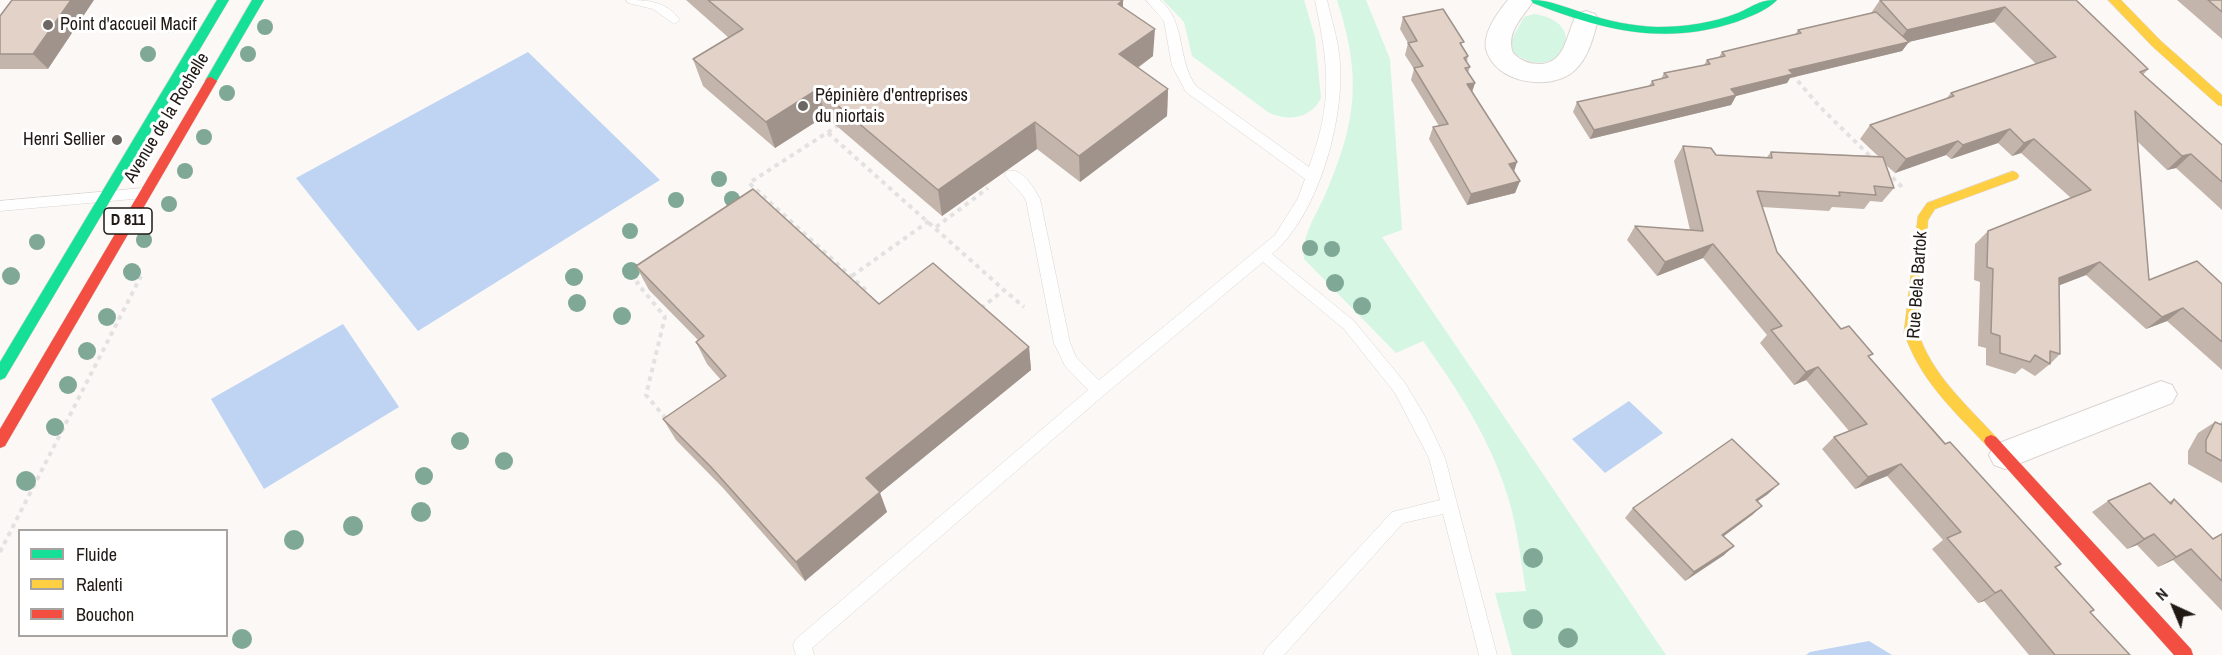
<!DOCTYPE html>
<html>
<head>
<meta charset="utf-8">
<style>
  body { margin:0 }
  #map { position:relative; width:2222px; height:655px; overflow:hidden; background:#fbf8f6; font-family:"Archivo Narrow",sans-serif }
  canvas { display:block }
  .legend { position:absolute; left:18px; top:529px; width:210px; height:108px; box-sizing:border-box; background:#fff; border:2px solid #a6a3a1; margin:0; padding:8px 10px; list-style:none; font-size:18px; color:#201914 }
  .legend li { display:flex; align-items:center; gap:12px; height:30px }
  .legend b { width:30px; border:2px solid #a6a3a1 }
  .north { position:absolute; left:2144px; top:577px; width:60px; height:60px; -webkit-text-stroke:4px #fff; paint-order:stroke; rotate:316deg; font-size:16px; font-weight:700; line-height:24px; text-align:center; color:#201914 }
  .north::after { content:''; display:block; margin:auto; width:21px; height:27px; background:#201914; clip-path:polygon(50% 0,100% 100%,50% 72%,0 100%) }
</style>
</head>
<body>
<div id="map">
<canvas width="2222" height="655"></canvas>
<ul class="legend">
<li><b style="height:8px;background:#16e098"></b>Fluide</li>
<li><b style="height:8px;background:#ffcf43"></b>Ralenti</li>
<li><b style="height:8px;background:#f24e42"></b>Bouchon</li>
</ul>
<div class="north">N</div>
</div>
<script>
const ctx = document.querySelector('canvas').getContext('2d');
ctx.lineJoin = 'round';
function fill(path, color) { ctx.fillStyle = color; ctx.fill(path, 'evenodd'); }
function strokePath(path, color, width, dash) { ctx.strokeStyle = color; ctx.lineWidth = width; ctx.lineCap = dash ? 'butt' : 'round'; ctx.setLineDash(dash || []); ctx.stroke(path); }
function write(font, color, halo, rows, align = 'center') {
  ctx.font = font + ' "Archivo Narrow",sans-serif'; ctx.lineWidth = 6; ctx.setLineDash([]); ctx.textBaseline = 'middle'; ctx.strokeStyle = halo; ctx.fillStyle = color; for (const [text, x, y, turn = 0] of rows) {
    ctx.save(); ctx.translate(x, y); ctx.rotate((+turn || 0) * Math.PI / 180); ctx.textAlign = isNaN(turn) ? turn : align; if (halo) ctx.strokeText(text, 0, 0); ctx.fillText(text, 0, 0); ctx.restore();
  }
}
const green = new Path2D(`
  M1163,0H1304L1315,37L1321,98C1311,119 1287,122 1268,112L1192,56L1184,22Z
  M1337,0H1366L1390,59L1402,230L1382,237L1666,655H1512L1495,593L1526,591C1521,562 1518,532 1510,504C1493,443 1460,393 1423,341L1396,353L1304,259C1301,236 1316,216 1325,195C1357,121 1362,77 1337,0Z
  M1534,14C1596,23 1557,89 1512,51L1511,41L1524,17Z`);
const water = new Path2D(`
  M528,52L660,180L418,331L296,178Z
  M343,324L399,407L264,489L211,399Z
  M1629,401L1663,433L1605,473L1572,439Z
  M1869,641L1892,655H1806L1810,652Z`);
const path = new Path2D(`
  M1792,74L1819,106L1874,160
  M839,125L749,183L867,291L863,294
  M828,133L1004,290
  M1886,171L1902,187
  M936,227L988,188
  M852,276L929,221
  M647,277L637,283L665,317L646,395L668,421
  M981,308L1004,290L1024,307
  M0,552L141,276`);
const lane = new Path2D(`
  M626,0C648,0 666,1 680,20L674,24L653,9L628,3Z
  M1146,0H1160C1187,23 1176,58 1196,86L1309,167C1333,101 1329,68 1315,0H1327C1331,18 1337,36 1339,54C1347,114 1319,215 1272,254L1354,321L1405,383L1426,418L1445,458L1497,655H1479L1443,514L1403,523L1284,655H1263L1266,649L1392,512L1440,500L1429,458L1395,393L1344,329L1263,262L1104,395L812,648L814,655H796L793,645L796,639L1088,390L1065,366L1054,343L1026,200C1020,190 1011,184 1005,175L1007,171C1022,167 1034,188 1040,199L1070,343L1076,357L1099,380L1275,235L1298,198L1305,179L1186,92L1172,66L1164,21Z
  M144,188L151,193L144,198L0,211V201Z`);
const street = new Path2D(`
  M1508,0H1534C1524,16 1505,32 1513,53C1521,61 1529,64 1539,64C1567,64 1566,32 1577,14L1586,11L1595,14L1598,20C1593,37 1589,57 1575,70C1552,92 1495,84 1486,49C1483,32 1498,12 1508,0Z
  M2161,381L2172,385L2177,394L2172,403L2005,469L1994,465L1989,455L1994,445Z`);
const fast = new Path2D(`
  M217,0H229L5,378L0,380V362Z
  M252,0H264L215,84H207L205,81Z
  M1531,0C1551,0 1566,8 1584,13C1608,21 1632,26 1657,27C1685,27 1712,23 1738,13C1754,6 1759,0 1777,0C1768,10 1749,17 1736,22C1664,46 1602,30 1533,3Z`);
const slow = new Path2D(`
  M2108,0H2121L2161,41L2222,95V106L2218,105L2153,47Z
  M2013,171L2017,173L2019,176L2017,179L1935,209L1928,220L1918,332C1932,375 1966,404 1996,437L1998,441L1996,445L1991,447L1986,445C1953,410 1919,379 1904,332L1918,216L1927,203Z`);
const jam = new Path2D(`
  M211,77L217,81L5,446L0,448V429L207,78Z
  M1991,435L1996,437L2191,649L2193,655H2174L1986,445L1984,441L1986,437Z`);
const trees = [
  [170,25,8],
  [265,27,8],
  [148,54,8],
  [248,54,8],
  [227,93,8],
  [204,137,8],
  [185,171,8],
  [719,179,8],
  [732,199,8],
  [676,200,8],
  [169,204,8],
  [630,231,8],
  [144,240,8],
  [37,242,8],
  [1310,248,8],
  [1332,249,8],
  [631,271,9],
  [132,272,9],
  [11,276,9],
  [574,277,9],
  [1335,283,9],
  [577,303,9],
  [1362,306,9],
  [622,316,9],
  [107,317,9],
  [87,351,9],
  [68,385,9],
  [55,427,9],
  [460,441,9],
  [504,461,9],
  [424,476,9],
  [26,481,10],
  [421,512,10],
  [353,526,10],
  [294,540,10],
  [1533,558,10],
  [1533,619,10],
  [1568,638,10],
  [242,639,10]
];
const wall = new Path2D(`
  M686,0H1123V8L1153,56L1138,68L1168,89L1167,116L1080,182L1037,149L942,216L825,116L775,148L703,86L693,59L729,38Z
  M1880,0H2076L2148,69L2143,75L2222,145V210L2176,168L2167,170L2137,141L2149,280L2222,284V370L2167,321L2146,329L2086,275L2059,285L2060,354L2050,364L2035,376L2022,368L2015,374L1986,365V348L1978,346L1980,282L1974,280L1975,244L1988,231L2071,198L2021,153L2012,156L1998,143L1951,159L1946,155L1895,173L1886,165L1894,188L1882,202L1870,201L1864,209L1832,207L1829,211L1762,207L1777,252L1841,329L1869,357L2056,567L2090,612L2130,655H2029L1984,601L1978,603L1932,549L1943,540L1887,476L1855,489L1822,449L1834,437L1849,431L1806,380L1794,385L1760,343L1767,335L1703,258L1657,276L1627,240L1635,226L1690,230L1674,161L1683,146L1716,155L1767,157L1771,152L1878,156L1860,139L1870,125L1946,99L1951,93L2036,64L1994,22L1908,42L1902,51L1790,78L1787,83L1736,96L1731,105L1590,139L1573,112L1577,102L1649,86L1652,81L1661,79L1664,73L1704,65L1707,60L1719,57L1722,52L1795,35L1798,30L1871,13Z
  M2177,0H2222V39Z
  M0,16L48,69H0Z
  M1403,17L1462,46L1468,56L1467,62L1470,67L1468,73L1475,83L1472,91L1517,162L1514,171L1520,181L1515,193L1467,205L1429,139L1433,127L1439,126L1411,80L1414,69L1405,55L1408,43L1400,29Z
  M636,266L879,304L1029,347L1031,370L880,493L887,512L805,581L723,488L676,440L663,419L721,380L707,364L696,342L698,340L649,290Z
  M2222,421V483L2188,464V451L2198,433L2215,422L2220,424Z
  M1768,494L1758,501L1762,506L1752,515L1724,536V555L1685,581L1625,518L1633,508Z
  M2174,499L2213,539L2222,534V611L2173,560L2158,567L2137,545L2127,549L2092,512L2108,501L2169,502Z`);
const shadedWall = new Path2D(`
  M71,0H94L48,69L33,54Z
  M1123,0V28L1118,4Z
  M2005,7L1994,22L1896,45L1907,30Z
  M1155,29L1153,56L1118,81L1119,54Z
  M1909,42L1902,51L1790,78L1787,83L1736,96L1731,105L1590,139L1594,130L1731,89L1789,70Z
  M1475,83L1471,95L1467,84Z
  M818,89L825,116L775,148L766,122Z
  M1168,89L1167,116L1080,182L1079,156Z
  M1035,122L1037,149L942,216L938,190Z
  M2010,129L1998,143L1951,159L1963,145Z
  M2034,139L2021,153L2012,156L2024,143Z
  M1958,141L1946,155L1895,173L1906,159Z
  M2191,154L2176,168L2167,170L2182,156Z
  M1517,162L1513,174L1509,164Z
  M1520,181L1515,193L1467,205L1471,194Z
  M1713,244L1703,258L1657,276L1665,262Z
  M2100,262L2086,275L2045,291L2059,278Z
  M2183,308L2167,321L2146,329L2162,317Z
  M1029,347L1031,370L880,493L887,512L805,581L796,562L866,478Z
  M1818,367L1806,380L1794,385L1806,372Z
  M1901,464L1887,476L1855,489L1868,477Z
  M1779,484L1768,494L1746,509L1756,500Z
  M1762,506L1752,515L1713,544L1722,535Z
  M2154,534L2137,545L2127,549L2144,539Z
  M1734,546L1724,555L1685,581L1694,572Z
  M2191,549L2173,560L2158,567L2176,557Z
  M2001,590L1984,601L1978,603L1995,593Z`);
const building = new Path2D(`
  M12,0H71L33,54H0V16Z
  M708,0H1123L1118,4L1155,29L1119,54L1168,89L1079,156L1035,122L938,190L818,89L766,122L693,59L743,29Z
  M1880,0H2076L2148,69L2140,72L2222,145V182L2191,154L2182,156L2135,111L2149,280L2197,261L2222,284V342L2183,308L2162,317L2100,262L2059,278L2060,354L2050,351V364L2035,355L2030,362L2000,353V336L1991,333L1993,269L1987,267L1988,231L2091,190L2034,139L2024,143L2010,129L1963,145L1958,141L1906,159L1870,125L1954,96L1951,93L2056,57L2005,7L1907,30Z
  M2208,0H2222V12Z
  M1443,9L1464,42L1460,43L1468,56L1464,58L1470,67L1465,68L1475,83L1467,84L1517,162L1509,164L1520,181L1471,194L1433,127L1448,124L1414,68L1423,66L1408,43L1417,41L1403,17Z
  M1876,12L1909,42L1789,70L1793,74L1731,89L1736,95L1594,130L1577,102L1654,85L1652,81L1668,77L1664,73L1710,64L1707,60L1725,56L1722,52L1801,33L1798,30Z
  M1683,146L1711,148L1716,155L1772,158L1771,152L1883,157L1894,188L1874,186L1876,195L1839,192L1840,196L1757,191L1777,252L1841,329L1849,326L1873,354L1868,356L1945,444L1950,442L2061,564L2055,567L2094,610L2090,612L2130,655H2055L2001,590L1995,593L1947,538L1961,532L1901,464L1868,477L1834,437L1867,424L1818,367L1806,372L1771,330L1782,326L1713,244L1665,262L1635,226L1703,231Z
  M753,189L879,304L933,263L1029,347L866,478L880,492L796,562L711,467L663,419L726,376L696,342L704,336L636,266Z
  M2215,422L2222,425V461L2206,452V440Z
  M1732,439L1779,484L1756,500L1762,506L1722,535L1734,546L1694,572L1633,508Z
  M2150,483L2171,504L2174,499L2213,539L2222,534V581L2191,549L2176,557L2154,534L2144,539L2108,501Z`);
const markers = [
  [48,25,6,"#6d6763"],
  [803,106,6,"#6d6763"],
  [117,140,6,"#6d6763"]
];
const shields = [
  [128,221,48]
];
const shieldNames = [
  ["D 811",128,221]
];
const poiNames = [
  ["Point d'accueil Macif",60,25],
  ["Pépinière d'entreprises",815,96],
  ["du niortais",815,117],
  ["Henri Sellier",105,140,"right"]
];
const streetNames = [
  ["Avenue de la Rochelle",167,118,-59],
  ["Rue Bela Bartok",1918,285,-86]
];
fill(green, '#d5f6e3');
fill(water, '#bed4f2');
strokePath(lane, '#dbd5d1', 1);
strokePath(street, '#dbd5d1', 2);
strokePath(fast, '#dbd5d1', 1);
strokePath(slow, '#dbd5d1', 1);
strokePath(jam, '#dbd5d1', 1);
strokePath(path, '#e3e2e1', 4, [4.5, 4.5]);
fill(lane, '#fefefe');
fill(street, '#fefefe');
fill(fast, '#16e098');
fill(slow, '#ffcf43');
fill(jam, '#f24e42');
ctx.fillStyle = '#7fa896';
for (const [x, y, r] of trees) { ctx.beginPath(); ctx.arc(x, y, r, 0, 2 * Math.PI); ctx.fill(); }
fill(wall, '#c3b5ab');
fill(shadedWall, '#9f938b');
fill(building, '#e3d2c7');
strokePath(building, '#9f938b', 1.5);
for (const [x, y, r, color] of markers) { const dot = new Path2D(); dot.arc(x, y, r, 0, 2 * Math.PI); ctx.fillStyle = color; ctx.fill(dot); strokePath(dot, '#fff', 2); }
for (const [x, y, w] of shields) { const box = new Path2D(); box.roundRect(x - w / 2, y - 13, w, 26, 4.5); ctx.fillStyle = '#fff'; ctx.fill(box); strokePath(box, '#201914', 1.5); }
write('bold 16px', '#201914', null, shieldNames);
write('18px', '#201914', '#fff', poiNames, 'left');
write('18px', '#201914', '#fff', streetNames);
</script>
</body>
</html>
